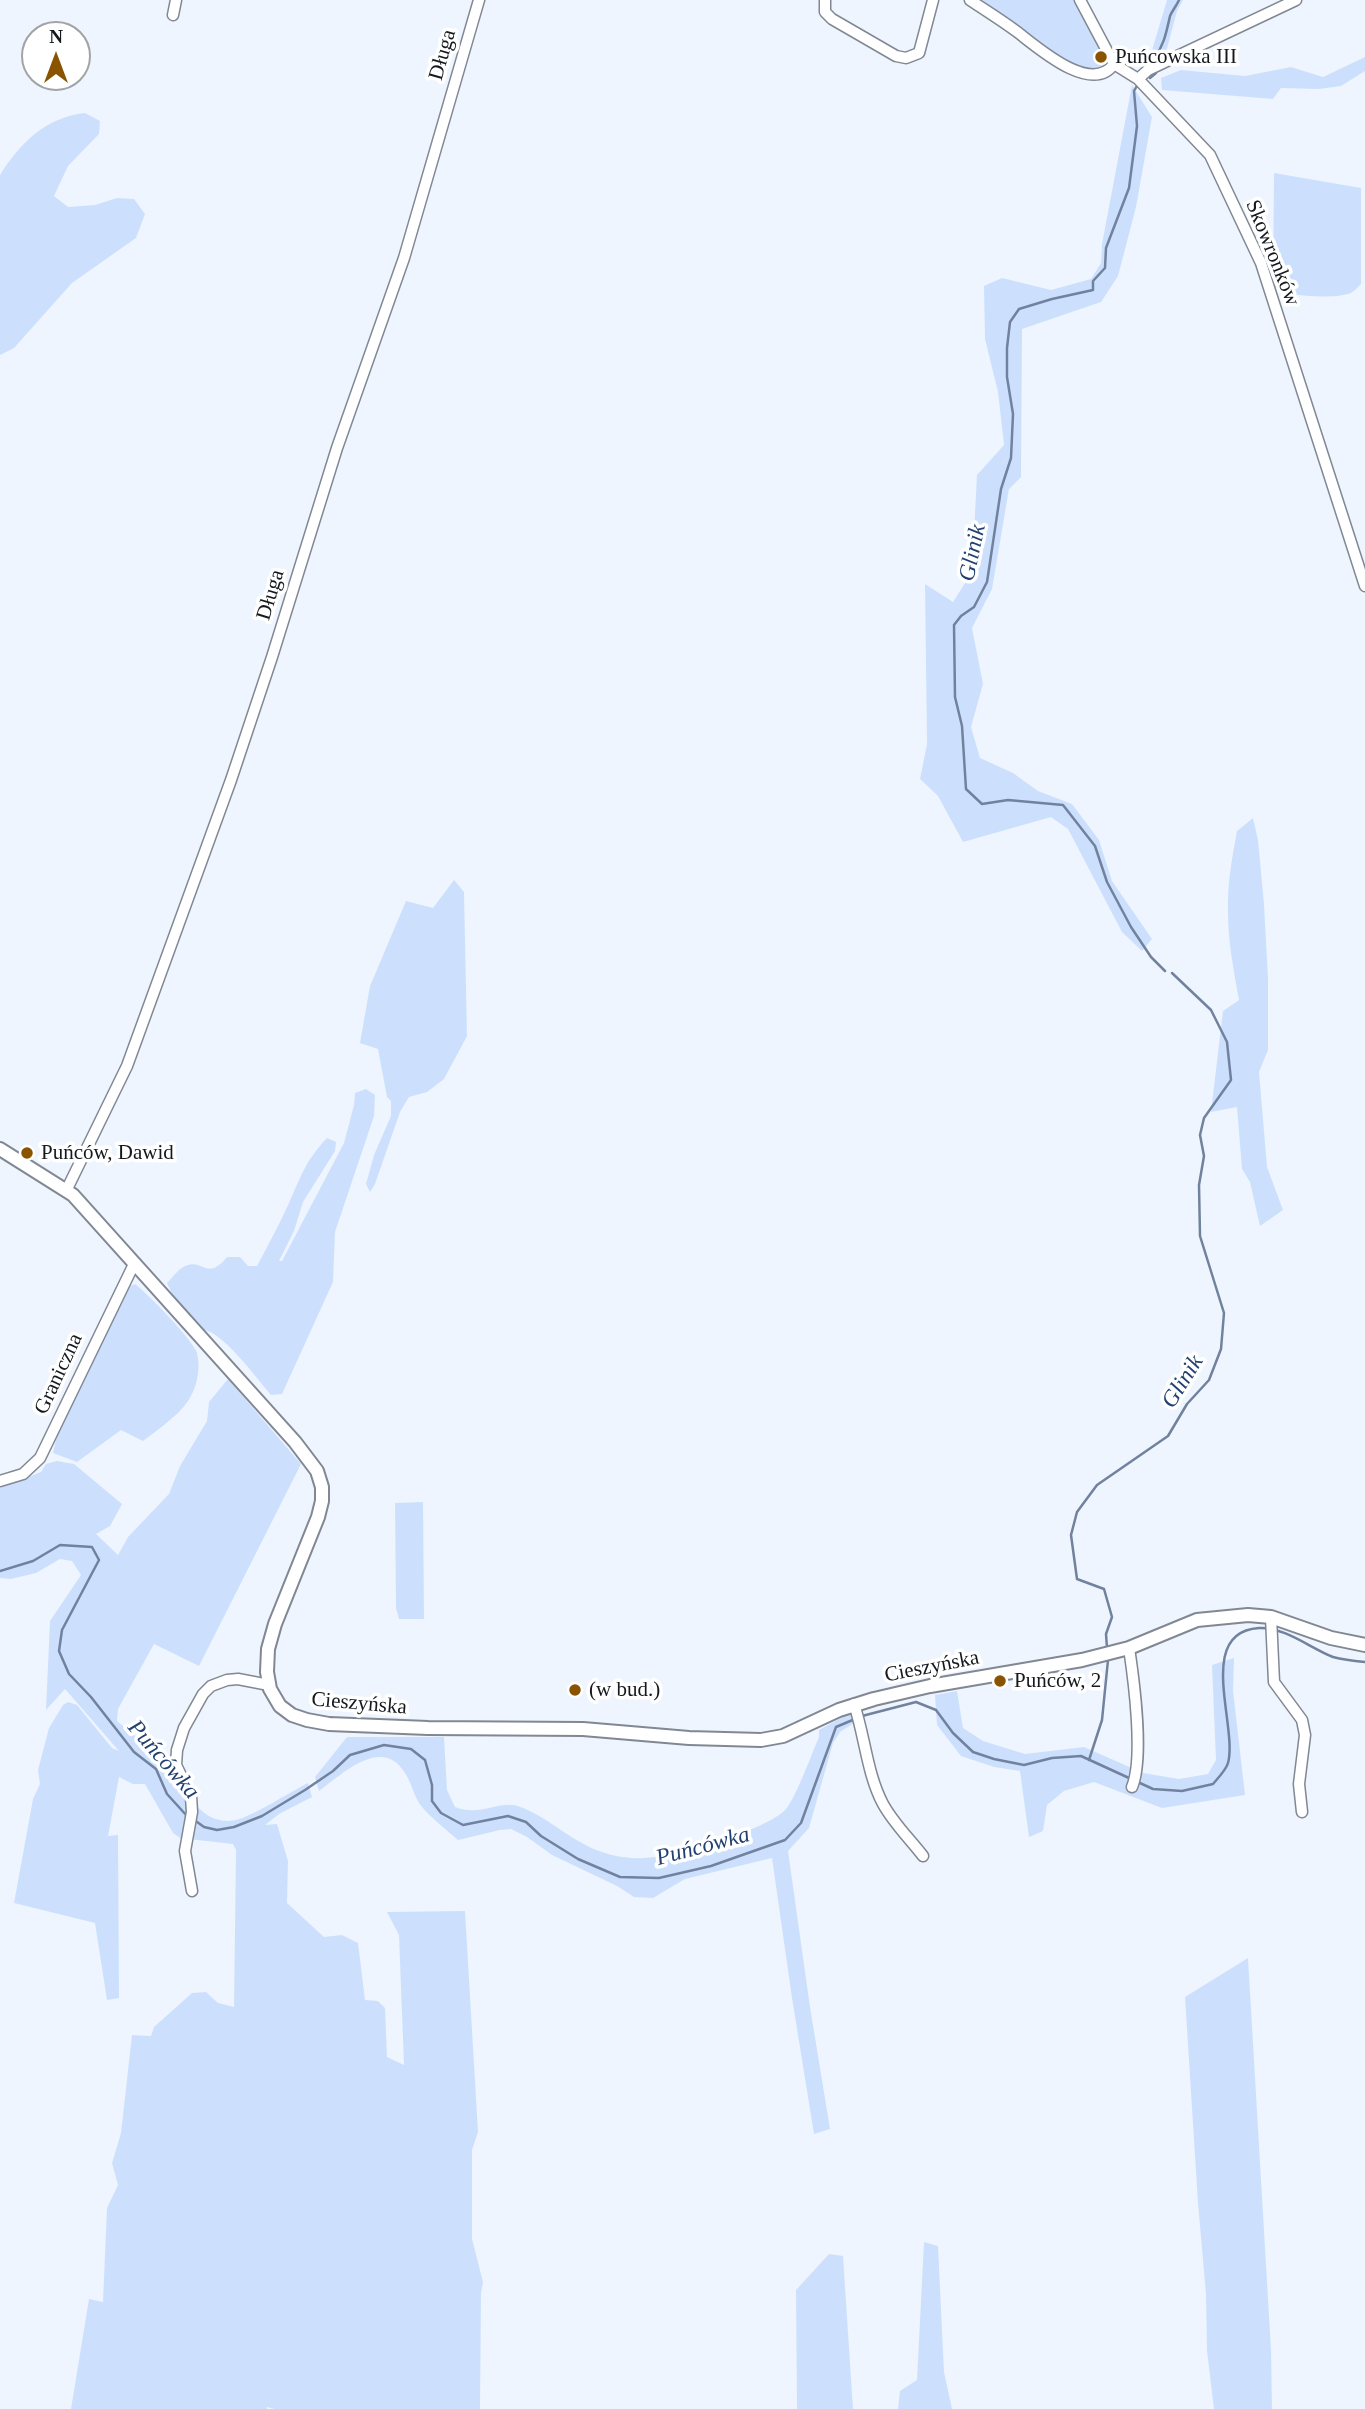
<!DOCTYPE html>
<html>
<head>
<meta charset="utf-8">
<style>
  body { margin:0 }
  #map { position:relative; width:1365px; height:2409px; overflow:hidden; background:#eef5fe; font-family:Georgia,serif }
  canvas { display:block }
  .north { position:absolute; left:21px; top:21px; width:70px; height:70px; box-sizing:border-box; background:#fff; border:2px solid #a1a3a4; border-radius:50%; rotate:0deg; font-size:19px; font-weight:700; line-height:28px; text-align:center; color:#15181c }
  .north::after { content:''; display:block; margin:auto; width:24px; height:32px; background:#895300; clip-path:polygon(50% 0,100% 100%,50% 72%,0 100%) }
</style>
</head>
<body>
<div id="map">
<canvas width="1365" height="2409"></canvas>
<div class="north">N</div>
</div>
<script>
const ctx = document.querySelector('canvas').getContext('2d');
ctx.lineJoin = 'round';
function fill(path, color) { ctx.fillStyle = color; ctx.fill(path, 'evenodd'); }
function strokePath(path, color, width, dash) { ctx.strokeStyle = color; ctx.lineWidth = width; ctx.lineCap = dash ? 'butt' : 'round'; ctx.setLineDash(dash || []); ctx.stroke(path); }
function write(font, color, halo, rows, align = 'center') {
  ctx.font = font + ' Georgia,serif'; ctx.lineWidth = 7; ctx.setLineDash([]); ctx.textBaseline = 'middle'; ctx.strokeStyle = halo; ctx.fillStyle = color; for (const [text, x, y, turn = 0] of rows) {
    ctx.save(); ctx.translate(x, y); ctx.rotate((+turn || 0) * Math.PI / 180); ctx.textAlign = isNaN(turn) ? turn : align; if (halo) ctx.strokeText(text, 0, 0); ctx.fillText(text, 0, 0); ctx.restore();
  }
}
const green = new Path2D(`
  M976,0H1075L1106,57L1104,67L1095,71L1073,67Z
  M1167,0H1183L1177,11L1165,56L1150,57Z
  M1365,57V71L1341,86L1319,89L1281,88L1273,99L1162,90L1161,78L1181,70L1245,76L1291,67L1323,77Z
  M1132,85L1152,117L1136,207L1118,276L1101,302L1022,329L1021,477L1009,489L992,589L972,628L983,684L971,727L980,758L1013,773L1038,791L1072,804L1099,840L1112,881L1152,939L1142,951L1122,932L1068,829L1051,817L963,842L938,796L920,779L927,744L925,584L953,602L972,572L977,475L1004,445L998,392L985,339L984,286L1002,278L1051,290L1091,279L1101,263L1102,244Z
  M85,113L100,121L99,134L68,166L54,196L68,207L95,205L117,198L134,199L145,214L136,238L72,283L14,348L0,355V175C20,143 46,117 85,113Z
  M1274,173L1361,188V284C1357,288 1353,293 1348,294C1330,299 1289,296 1273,289Z
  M1253,818L1258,840L1264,904L1268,979V1050L1259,1072L1267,1167L1283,1210L1260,1226L1250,1182L1242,1169L1237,1107L1211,1112L1223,1011L1239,1000C1234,972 1228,942 1228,913C1227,885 1232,858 1237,831Z
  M454,880L464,892L467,1036L444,1079L427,1092L409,1097L400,1112L375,1184L370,1192L366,1184L374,1155L391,1116V1101L387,1097L378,1049L360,1043L370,986L406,901L433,908Z
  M366,1089L375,1095L374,1116L335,1232L333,1282L282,1394L271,1395C258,1380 223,1332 204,1330L173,1296L167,1283C172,1278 178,1269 185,1266C204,1258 206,1282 227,1257H240L248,1266H257C268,1245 279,1225 289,1203C301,1176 306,1160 327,1138L336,1142L335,1151L303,1202L294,1231L279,1261H282L344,1143L354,1105L355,1093Z
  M135,1284C148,1294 193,1340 197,1353C202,1375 194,1398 178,1413C167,1423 155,1432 143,1441L121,1430L77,1462L53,1453L59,1425L126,1288Z
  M228,1379L301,1464L199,1666L154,1644L118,1709L117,1721C132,1734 152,1748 165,1763C184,1786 200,1828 236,1820C253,1816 290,1792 308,1783L312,1797L279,1814L265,1825L277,1824L288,1861L287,1903L324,1937L342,1935L358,1943L365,2000L378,2001L385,2008L387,2057L404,2065L399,1935L387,1912L465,1911L478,2132L472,2150V2239L483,2282L481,2293L480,2409H274L267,2407V2409H71L89,2299L103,2302L107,2208L118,2185L112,2163L121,2133L132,2035L151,2036L154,2027L192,1993L206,1992L218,2003L234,2007L236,1850L233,1844L180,1838L173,1833L145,1784H133L119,1777L108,1836L118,1835L119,1998L107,2000L95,1923L14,1903L33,1799L40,1784L38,1770L49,1728L63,1705L68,1702L77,1705L112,1748L119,1751L65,1689L46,1710L50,1621L81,1575L72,1561L60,1559L36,1573L11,1579L0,1578V1488L41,1472L46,1464L57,1461L74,1464L122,1504L110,1526L96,1534L118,1555L128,1537L169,1494L180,1466L207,1421L209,1402Z
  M423,1502L424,1619H399L396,1608L395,1503Z
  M1234,1658L1233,1691L1245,1795L1162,1808L1094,1782L1064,1791L1047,1805L1043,1831L1029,1837L1020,1771L994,1767L961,1756L937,1725L935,1695L957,1691L963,1728L983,1741L1025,1754L1084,1747L1143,1773L1179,1779L1208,1774L1216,1760L1212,1665Z
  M850,1713L854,1723L840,1732L833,1743L809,1828L788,1851L810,2007L830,2129L814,2134L792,1998L772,1858L685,1879L653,1898L634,1897L617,1886L552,1855L527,1837L511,1829L500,1830L458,1840C446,1829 432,1819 422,1807C414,1798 412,1783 405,1773C382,1735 342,1774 319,1791L315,1777L347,1737H444L447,1790L455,1807C480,1817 499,1800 518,1806C552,1818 574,1846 612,1855C628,1859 645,1859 660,1856C689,1851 765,1830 785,1810C795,1800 812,1753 819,1737V1730Z
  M1248,1958L1271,2350L1272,2409H1214L1207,2351L1206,2294L1198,2203L1185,1997Z
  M924,2242L938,2246L944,2372L952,2409H898L900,2391L917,2380Z
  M829,2254L843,2256L853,2409H797L796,2290Z`);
const stream = new Path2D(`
  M1153,61C1164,45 1166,34 1170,16C1172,11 1177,5 1179,0
  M1150,78L1156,73
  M1138,84L1134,91L1137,126L1129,188L1106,248L1105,268L1093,281V290L1052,299L1019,309L1010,322L1007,348V377L1013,414L1011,458L1001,489L987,582L974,607L961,616L954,625L955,697L962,726L966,789L982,804L1008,800L1063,805L1095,846L1107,882L1131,927L1151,957L1165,971
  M0,1571L33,1561L60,1545L92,1547L99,1560L62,1630L59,1651L69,1674L91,1697L134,1752L156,1769L167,1794L187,1816
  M1107,1648L1106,1634L1112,1617L1104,1589L1077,1579L1071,1535L1077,1512L1097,1485L1168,1436L1187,1404L1209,1380L1221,1349L1224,1313L1200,1236L1199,1185L1204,1156L1200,1135L1204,1118L1231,1080L1227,1042L1211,1010L1172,973
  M862,1716L916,1702L936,1710L953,1733L973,1752L994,1759L1024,1765L1052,1758L1081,1756L1153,1789L1182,1791L1213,1784C1218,1778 1226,1770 1228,1763C1238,1726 1195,1632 1259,1628C1285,1627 1310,1648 1333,1657C1344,1660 1354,1661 1365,1662
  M1089,1760L1102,1720L1108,1660
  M193,1819L204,1827L217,1830L234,1827L262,1816L305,1790L333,1771L350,1755L384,1745L411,1749L425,1760L432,1785V1801L441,1813L463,1825L508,1816L526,1822L541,1836L578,1859L620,1877L659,1878L711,1866L785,1840L801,1823L836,1727L855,1719`);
const minor = new Path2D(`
  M825,0V12L832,19L896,56L906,58L919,53L933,0
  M970,0C985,10 1001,20 1016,31C1036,46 1091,96 1114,64
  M1080,0L1114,64L1138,79L1210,155L1261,263L1365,586
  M173,15L176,0
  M1138,79L1148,70L1296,0
  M67,1189L127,1066L231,780L272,657L337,448L404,258L479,0
  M0,1481L23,1474L40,1458L134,1264
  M1271,1617L1274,1682L1302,1720L1305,1735L1299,1784L1302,1812
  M1129,1648C1134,1681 1144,1758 1132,1787
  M854,1704C865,1737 867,1774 883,1804C894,1824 910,1839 923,1856
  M192,1891L185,1851L192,1812L191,1796L176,1765L177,1750L184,1728L203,1694L211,1686L227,1680L238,1679L269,1685`);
const tertiary = new Path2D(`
  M0,1149L73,1195L295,1442L317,1471L322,1487V1501L318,1517L275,1624L268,1649L267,1672L270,1689L280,1706L292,1715L307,1720L329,1724L428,1728L583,1729L689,1738L761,1740L783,1736L839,1710L874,1699L930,1686L1082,1660L1129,1648L1197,1620L1248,1615L1271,1617L1331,1638L1365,1645`);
const markers = [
  [1101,57,7,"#895300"],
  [27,1153,7,"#895300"],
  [1000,1681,7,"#895300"],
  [575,1690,7,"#895300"]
];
const streetNames = [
  ["Długa",443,55,-74],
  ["Skowronków",1272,253,68],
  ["Długa",271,595,-73],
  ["Graniczna",59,1374,-65],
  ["Cieszyńska",932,1667,-11],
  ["Cieszyńska",359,1704,5]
];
const poiNames = [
  ["Puńcowska III",1115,57],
  ["Puńców, Dawid",41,1153],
  ["Puńców, 2",1014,1681],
  ["(w bud.)",589,1690]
];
const waterNames = [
  ["Glinik",973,553,-78],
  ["Glinik",1183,1382,-58],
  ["Puńcówka",163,1760,49],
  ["Puńcówka",703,1847,-15]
];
fill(green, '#cce0fe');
strokePath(stream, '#71829e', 2.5);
strokePath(minor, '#818893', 13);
strokePath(tertiary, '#818893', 16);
strokePath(minor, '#fff', 10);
strokePath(tertiary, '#fff', 12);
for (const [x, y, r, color] of markers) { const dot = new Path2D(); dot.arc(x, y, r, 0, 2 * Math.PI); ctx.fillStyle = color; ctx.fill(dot); strokePath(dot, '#fff', 2.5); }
write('21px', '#15181c', '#fff', streetNames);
write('21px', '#15181c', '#fff', poiNames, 'left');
write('italic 23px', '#224170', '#fff', waterNames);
</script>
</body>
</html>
